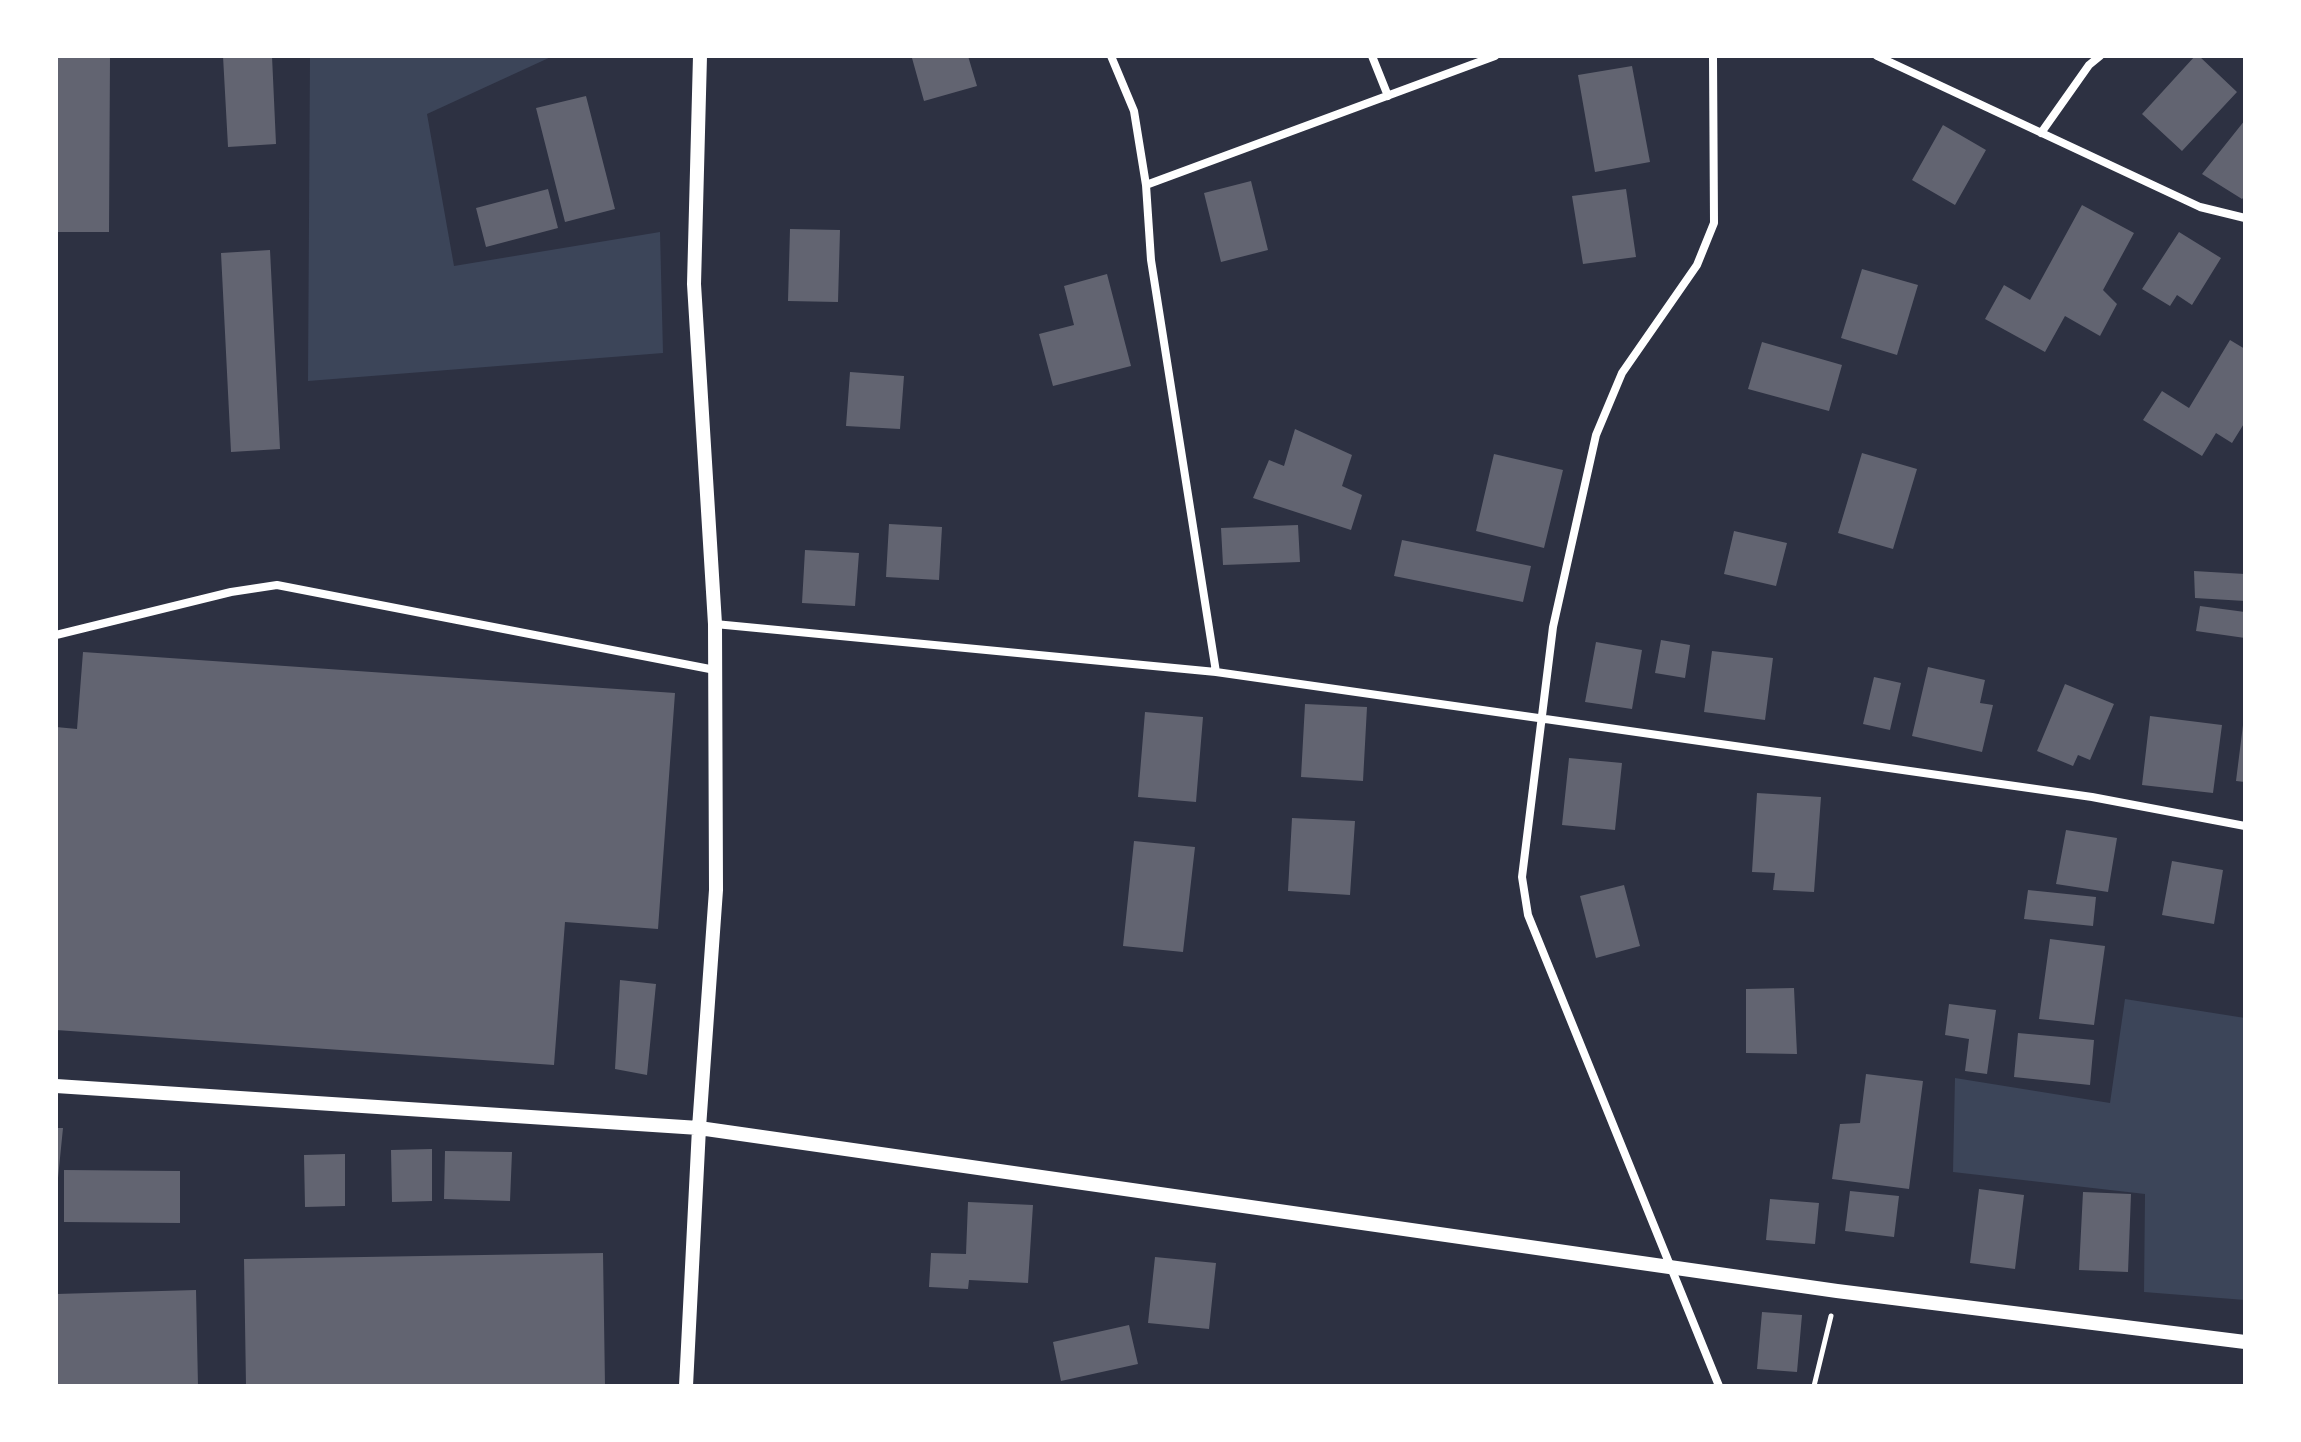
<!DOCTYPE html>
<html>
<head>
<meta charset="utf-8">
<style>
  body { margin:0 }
  #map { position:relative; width:2301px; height:1442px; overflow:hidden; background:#2d3142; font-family:Inter,sans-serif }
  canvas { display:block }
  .frame { position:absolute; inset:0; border:58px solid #fff; pointer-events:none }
</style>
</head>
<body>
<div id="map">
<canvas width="2301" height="1442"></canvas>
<div class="frame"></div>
</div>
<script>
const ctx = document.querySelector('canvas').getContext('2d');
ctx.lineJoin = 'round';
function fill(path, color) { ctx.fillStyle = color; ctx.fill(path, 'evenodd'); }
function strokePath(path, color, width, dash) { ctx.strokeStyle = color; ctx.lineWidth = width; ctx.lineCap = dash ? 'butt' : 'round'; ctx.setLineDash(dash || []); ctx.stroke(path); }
const green = new Path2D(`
  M310,56H553L427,114L454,266L660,232L663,353L308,381Z
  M2125,999L2245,1018V1300L2144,1292L2145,1194L1953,1172L1955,1078L2110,1103Z`);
const building = new Path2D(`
  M56,56H110L109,232H56Z
  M223,56H272L276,144L228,147Z
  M919,56H968L977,86L924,101L912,58Z
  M2195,56H2199L2237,92L2182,151L2142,114Z
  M1632,66L1650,162L1595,172L1578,75Z
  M586,96L615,209L565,222L536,108Z
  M2245,120V196L2242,199L2202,174Z
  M1943,125L1986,150L1955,205L1912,180Z
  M1251,181L1268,250L1221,262L1204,193Z
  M548,189L558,228L486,247L476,208Z
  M1626,189L1636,257L1583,264L1572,196Z
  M2082,205L2134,233L2103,290L2117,304L2100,336L2065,316L2045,352L1985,319L2004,285L2030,300Z
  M790,229L840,230L838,302L788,301Z
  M2179,232L2221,258L2192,305L2177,295L2170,306L2142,289Z
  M270,250L280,449L231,452L221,253Z
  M1862,269L1918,285L1897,355L1841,338Z
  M1107,274L1131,366L1053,386L1039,334L1074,325L1064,286Z
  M2230,340L2245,349V422L2232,443L2216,433L2202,456L2143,420L2162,391L2189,408Z
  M1762,342L1842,365L1829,411L1748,389Z
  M850,372L904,376L900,429L846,426Z
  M1295,429L1352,455L1342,486L1362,495L1351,530L1253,498L1269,460L1284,466Z
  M1862,453L1917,469L1893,549L1838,533Z
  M1494,454L1563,470L1544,548L1476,531Z
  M889,524L942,527L939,580L886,577Z
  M1298,525L1300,562L1223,565L1221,528Z
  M1734,531L1787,543L1776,586L1724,574Z
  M1402,540L1531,566L1523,602L1394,576Z
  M805,550L859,553L855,606L802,603Z
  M2194,571L2245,574V601L2195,598Z
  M2200,606L2245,612V638L2196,631Z
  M1661,640L1690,645L1685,678L1655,673Z
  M1596,642L1642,650L1632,709L1585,702Z
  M1712,651L1773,658L1765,720L1704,712Z
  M83,652L675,693L658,929L565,922L554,1065L56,1030V727L77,729Z
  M1928,667L1985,680L1980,703L1993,705L1982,752L1912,736Z
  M1874,677L1901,683L1890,730L1863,724Z
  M2065,684L2114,704L2090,760L2078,755L2073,766L2037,751Z
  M1305,704L1367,707L1363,781L1301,777Z
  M1145,712L1203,717L1196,802L1138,797Z
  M2150,716L2222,725L2213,793L2142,785Z
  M2243,725H2245V782L2236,781Z
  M1569,758L1622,763L1615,830L1562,825Z
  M1757,793L1821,797L1814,892L1773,890L1775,873L1752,872Z
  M1292,818L1355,821L1350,895L1288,891Z
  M2066,830L2117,838L2108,892L2056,884Z
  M1134,841L1195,847L1183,952L1123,946Z
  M2172,861L2223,870L2214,924L2162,915Z
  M1624,885L1640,946L1596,958L1580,896Z
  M2028,890L2096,897L2093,926L2024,919Z
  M2050,939L2105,946L2094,1025L2039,1019Z
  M620,980L656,984L647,1075L615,1069Z
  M1794,988L1797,1054L1746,1053V989Z
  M1949,1004L1996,1010L1987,1074L1965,1071L1969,1039L1945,1035Z
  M2018,1033L2094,1040L2090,1085L2014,1077Z
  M1866,1074L1923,1081L1909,1189L1832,1179L1840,1124L1860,1123Z
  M56,1128H63L58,1178H56Z
  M432,1149V1201L392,1202L391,1150Z
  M445,1151L512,1152L510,1201L444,1199Z
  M345,1154V1206L305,1207L304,1155Z
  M64,1170L180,1171V1223L64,1222Z
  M1979,1189L2024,1195L2015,1269L1970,1263Z
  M1850,1191L1899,1196L1894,1237L1845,1231Z
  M2083,1192L2131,1194L2128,1272L2079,1270Z
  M1770,1199L1819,1203L1815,1244L1766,1240Z
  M968,1202L1033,1205L1028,1283L969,1280L968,1289L929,1287L931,1253L966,1254Z
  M603,1253L605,1386H246L244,1259Z
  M1155,1257L1216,1263L1209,1329L1148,1323Z
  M196,1290L198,1386H56V1294Z
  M1762,1312L1802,1315L1797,1372L1757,1369Z
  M1129,1325L1138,1364L1061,1381L1053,1342Z`);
const path = new Path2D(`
  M1814,1386L1831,1316`);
const minor = new Path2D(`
  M1111,56L1134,111L1146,185
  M1372,56L1388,96
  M1713,56L1714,223L1697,265L1622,373L1596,435L1553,627L1522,877L1528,915L1719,1386
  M1877,56L2200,207L2245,218
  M2041,133L2089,65L2100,56
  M715,624L1216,672L2092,797L2245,826
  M56,635L231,592L277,585L715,670
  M1216,672L1151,260L1146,185L1495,56`);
const tertiary = new Path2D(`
  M56,1086L699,1128L1837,1291L2245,1342
  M686,1386L699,1128L716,890L715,624L694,284L700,56`);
fill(green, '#3c4559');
fill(building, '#626471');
strokePath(path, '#fff', 5);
strokePath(minor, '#fff', 8);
strokePath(tertiary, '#fff', 14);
</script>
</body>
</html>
